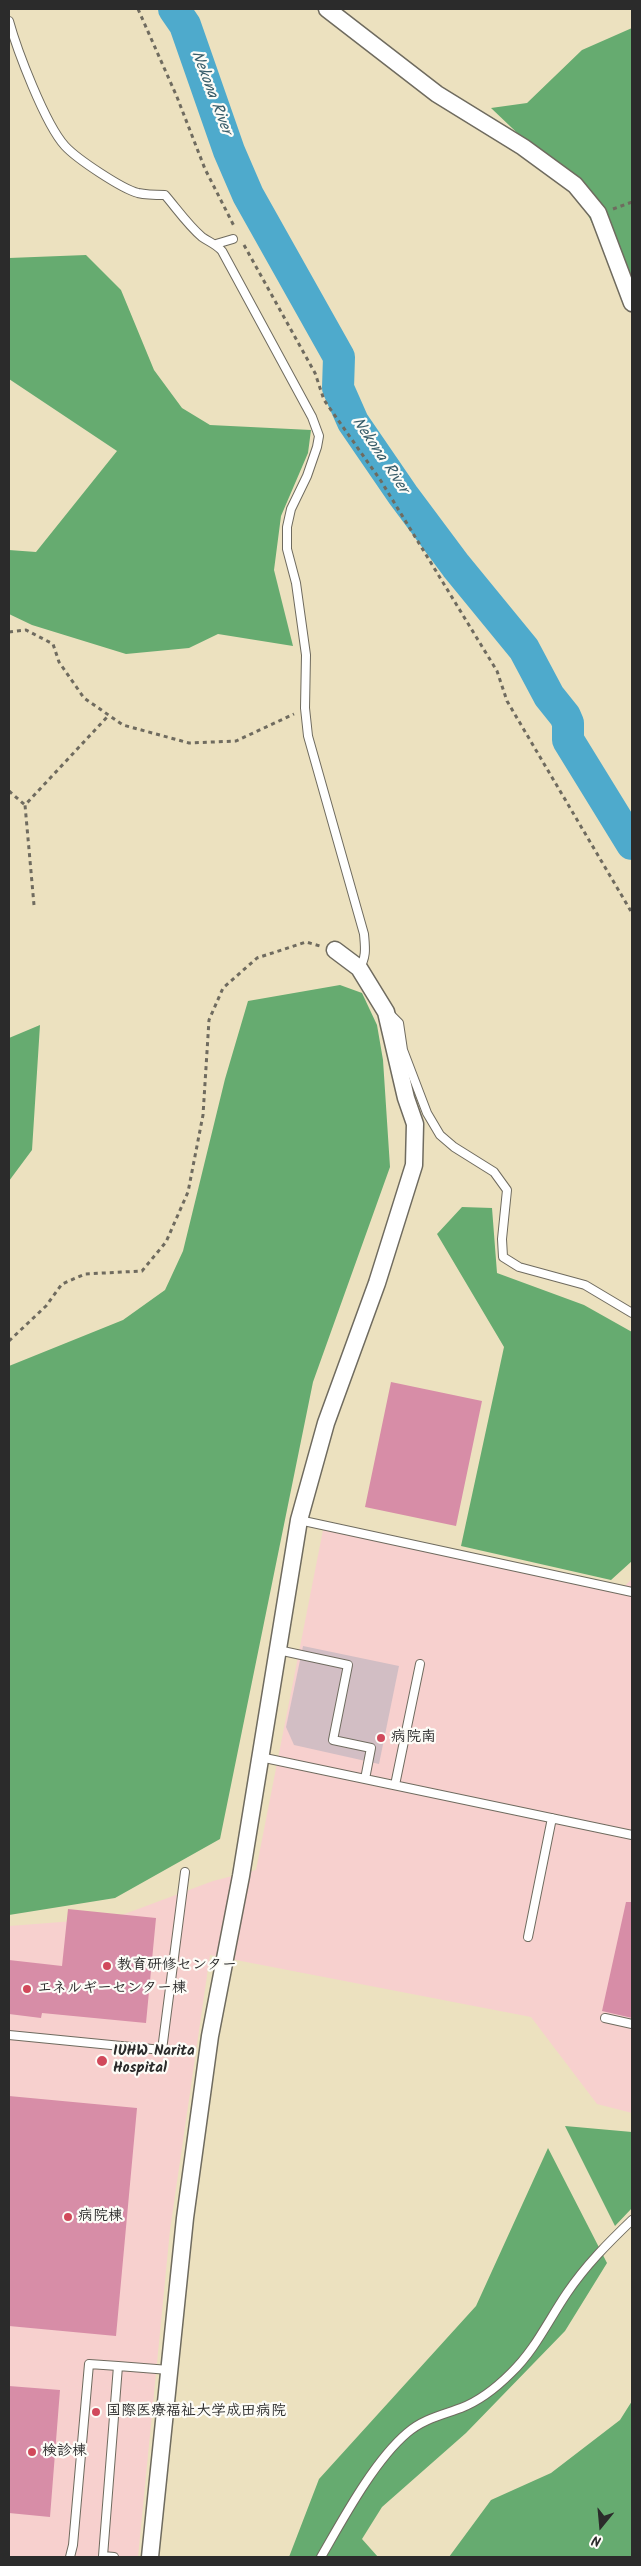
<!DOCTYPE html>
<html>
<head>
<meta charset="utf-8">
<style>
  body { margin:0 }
  #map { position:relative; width:641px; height:2566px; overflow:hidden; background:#ece1bf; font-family:Kalam,sans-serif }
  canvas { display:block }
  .frame { position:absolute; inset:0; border:10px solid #2b2b2b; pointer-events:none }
  .north { position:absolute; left:576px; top:2501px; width:50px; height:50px; -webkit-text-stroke:4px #fdfcf7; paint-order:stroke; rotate:197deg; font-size:14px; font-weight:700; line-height:20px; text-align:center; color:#2b2b2b }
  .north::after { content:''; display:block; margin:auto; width:18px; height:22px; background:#2b2b2b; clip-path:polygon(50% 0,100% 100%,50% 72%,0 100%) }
</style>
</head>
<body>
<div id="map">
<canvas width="641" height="2566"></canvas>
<div class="frame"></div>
<div class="north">N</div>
</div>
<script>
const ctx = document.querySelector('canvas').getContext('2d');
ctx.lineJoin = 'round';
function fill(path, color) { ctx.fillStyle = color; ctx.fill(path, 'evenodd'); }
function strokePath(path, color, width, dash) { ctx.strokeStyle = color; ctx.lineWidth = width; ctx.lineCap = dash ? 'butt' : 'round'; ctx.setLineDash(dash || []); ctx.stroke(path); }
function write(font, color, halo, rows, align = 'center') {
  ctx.font = font + ' Kalam,"Klee One",sans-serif'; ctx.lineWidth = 4.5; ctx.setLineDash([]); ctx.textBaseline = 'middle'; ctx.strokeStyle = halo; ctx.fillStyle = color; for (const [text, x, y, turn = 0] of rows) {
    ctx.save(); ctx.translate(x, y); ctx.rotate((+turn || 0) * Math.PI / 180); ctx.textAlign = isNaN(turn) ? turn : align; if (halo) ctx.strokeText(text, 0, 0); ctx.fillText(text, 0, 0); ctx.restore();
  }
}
const built = new Path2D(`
  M323,1530L618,1592L632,1579V2113L597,2104L531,2017L210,1955L170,2230L138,2557H9V1926L114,1918L213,1881L256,1870Z`);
const industrial = new Path2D(`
  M303,1646L399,1666L379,1764L294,1745L286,1727Z`);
const forest = new Path2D(`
  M632,28V303L574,187L491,108L527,103L582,50Z
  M86,255L121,290L154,370L182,408L210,425L311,430L308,453L281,516L274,570L293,646L218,634L189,648L126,654L32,625L9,614V550L36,552L117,451L9,379V258Z
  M340,985L362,993L377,1025L383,1060L390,1167L313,1382L220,1839L115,1898L9,1915V1366L123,1320L165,1290L183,1251L225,1079L248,1001Z
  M40,1025L32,1150L9,1181V1038Z
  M462,1207L492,1208L497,1273L584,1305L632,1332V1561L611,1580L461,1546L504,1347L437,1234Z
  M565,2126L632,2132V2208L615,2226Z
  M548,2148L607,2263L565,2331L466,2433L382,2507L362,2539L378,2557H289L319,2479L476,2306Z
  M632,2401V2557H449L491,2500L551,2473L620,2420Z`);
const river = new Path2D(`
  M174,9L185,25L229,151L248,195L339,357L338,388L353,422L403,495L456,566L524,649L549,696L565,716L568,723V740L632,844`);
const building = new Path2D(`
  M391,1382L482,1401L456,1526L365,1507Z
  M626,1902H632V2018L602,2011Z
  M68,1909L156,1918L146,2023L42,2013L41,2018L9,2014V1960L62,1966Z
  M9,2096L137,2108L116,2336L9,2326Z
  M9,2386L60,2390L50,2517L9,2513Z`);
const path = new Path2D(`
  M138,9L177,97L205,169L235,228
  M613,209L632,202
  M244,245L315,373L324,400L381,481L497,671L507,701L632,913
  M9,632L26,630L53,644L59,662L84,698L123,725L189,743L236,741L294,714
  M9,791L25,805
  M34,905L25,805L109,715
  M9,1341L46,1306L62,1284L85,1274L142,1271L166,1242L188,1192L203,1115L209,1020L223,988L257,958L306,942L320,946`);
const lane = new Path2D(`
  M9,21C17,50 45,124 65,146C77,159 122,189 138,193C147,195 156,195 165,195C177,209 188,225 202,237C209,242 216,244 222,251L312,417L319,436L317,447L307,476L291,509L287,527V549L296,583L306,655L305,708L308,736L364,934C365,946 367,958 359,968
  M216,244L233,239
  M390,1014L399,1023L403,1050L427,1113L440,1135L454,1147L494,1172L507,1190L502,1239L503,1257L519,1267L585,1285L632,1313
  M299,1520L632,1592
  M278,1650L348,1665L333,1740L371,1748L365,1779
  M260,1757L632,1835
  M395,1785L420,1664
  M528,1937L552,1818
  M605,2018L632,2024
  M9,2035L162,2050L185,1872
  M70,2557L73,2545L89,2364L118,2366
  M114,2557L103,2556L118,2366L169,2370
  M321,2557C343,2519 374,2461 407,2433C423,2419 442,2415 461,2408C479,2401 497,2387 511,2373C535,2350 548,2321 567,2293C586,2265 608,2243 632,2220`);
const street = new Path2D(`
  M327,9L437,94L523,147L575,185L598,213L632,303
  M150,2557L185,2218L210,2036L241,1876L299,1520L326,1423L377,1283L414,1165L415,1124L406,1098L386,1012L359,968L335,950`);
const markers = [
  [381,1738,5,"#d1495b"],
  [107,1966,5,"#d1495b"],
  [27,1989,5,"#d1495b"],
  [102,2061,6,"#d1495b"],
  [68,2217,5,"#d1495b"],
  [96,2412,5,"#d1495b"],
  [32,2452,5,"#d1495b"]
];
const poiNames = [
  ["病院南",391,1738],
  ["教育研修センター",117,1966],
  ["エネルギーセンター棟",37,1989],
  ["IUHW Narita",113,2052],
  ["Hospital",113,2069],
  ["病院棟",78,2217],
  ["国際医療福祉大学成田病院",106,2412],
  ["検診棟",42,2452]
];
const waterNames = [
  ["Nekona River",210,93,69],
  ["Nekona River",379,456,56]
];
fill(built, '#f7d0ce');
fill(industrial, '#d2bec4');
fill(forest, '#66ab70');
strokePath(river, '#4eaacc', 32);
fill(building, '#d78da7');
strokePath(lane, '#6f6b5f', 10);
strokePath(street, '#6f6b5f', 19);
strokePath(path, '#6f6b5f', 3, [4, 4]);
strokePath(lane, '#fff', 8);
strokePath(street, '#fff', 16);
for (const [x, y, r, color] of markers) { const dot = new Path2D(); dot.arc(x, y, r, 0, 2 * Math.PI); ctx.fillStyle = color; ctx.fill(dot); strokePath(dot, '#fdfcf7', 2); }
write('bold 15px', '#2b2b2b', '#fdfcf7', poiNames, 'left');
write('italic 16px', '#395e6b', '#fdfcf7', waterNames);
</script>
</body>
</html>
